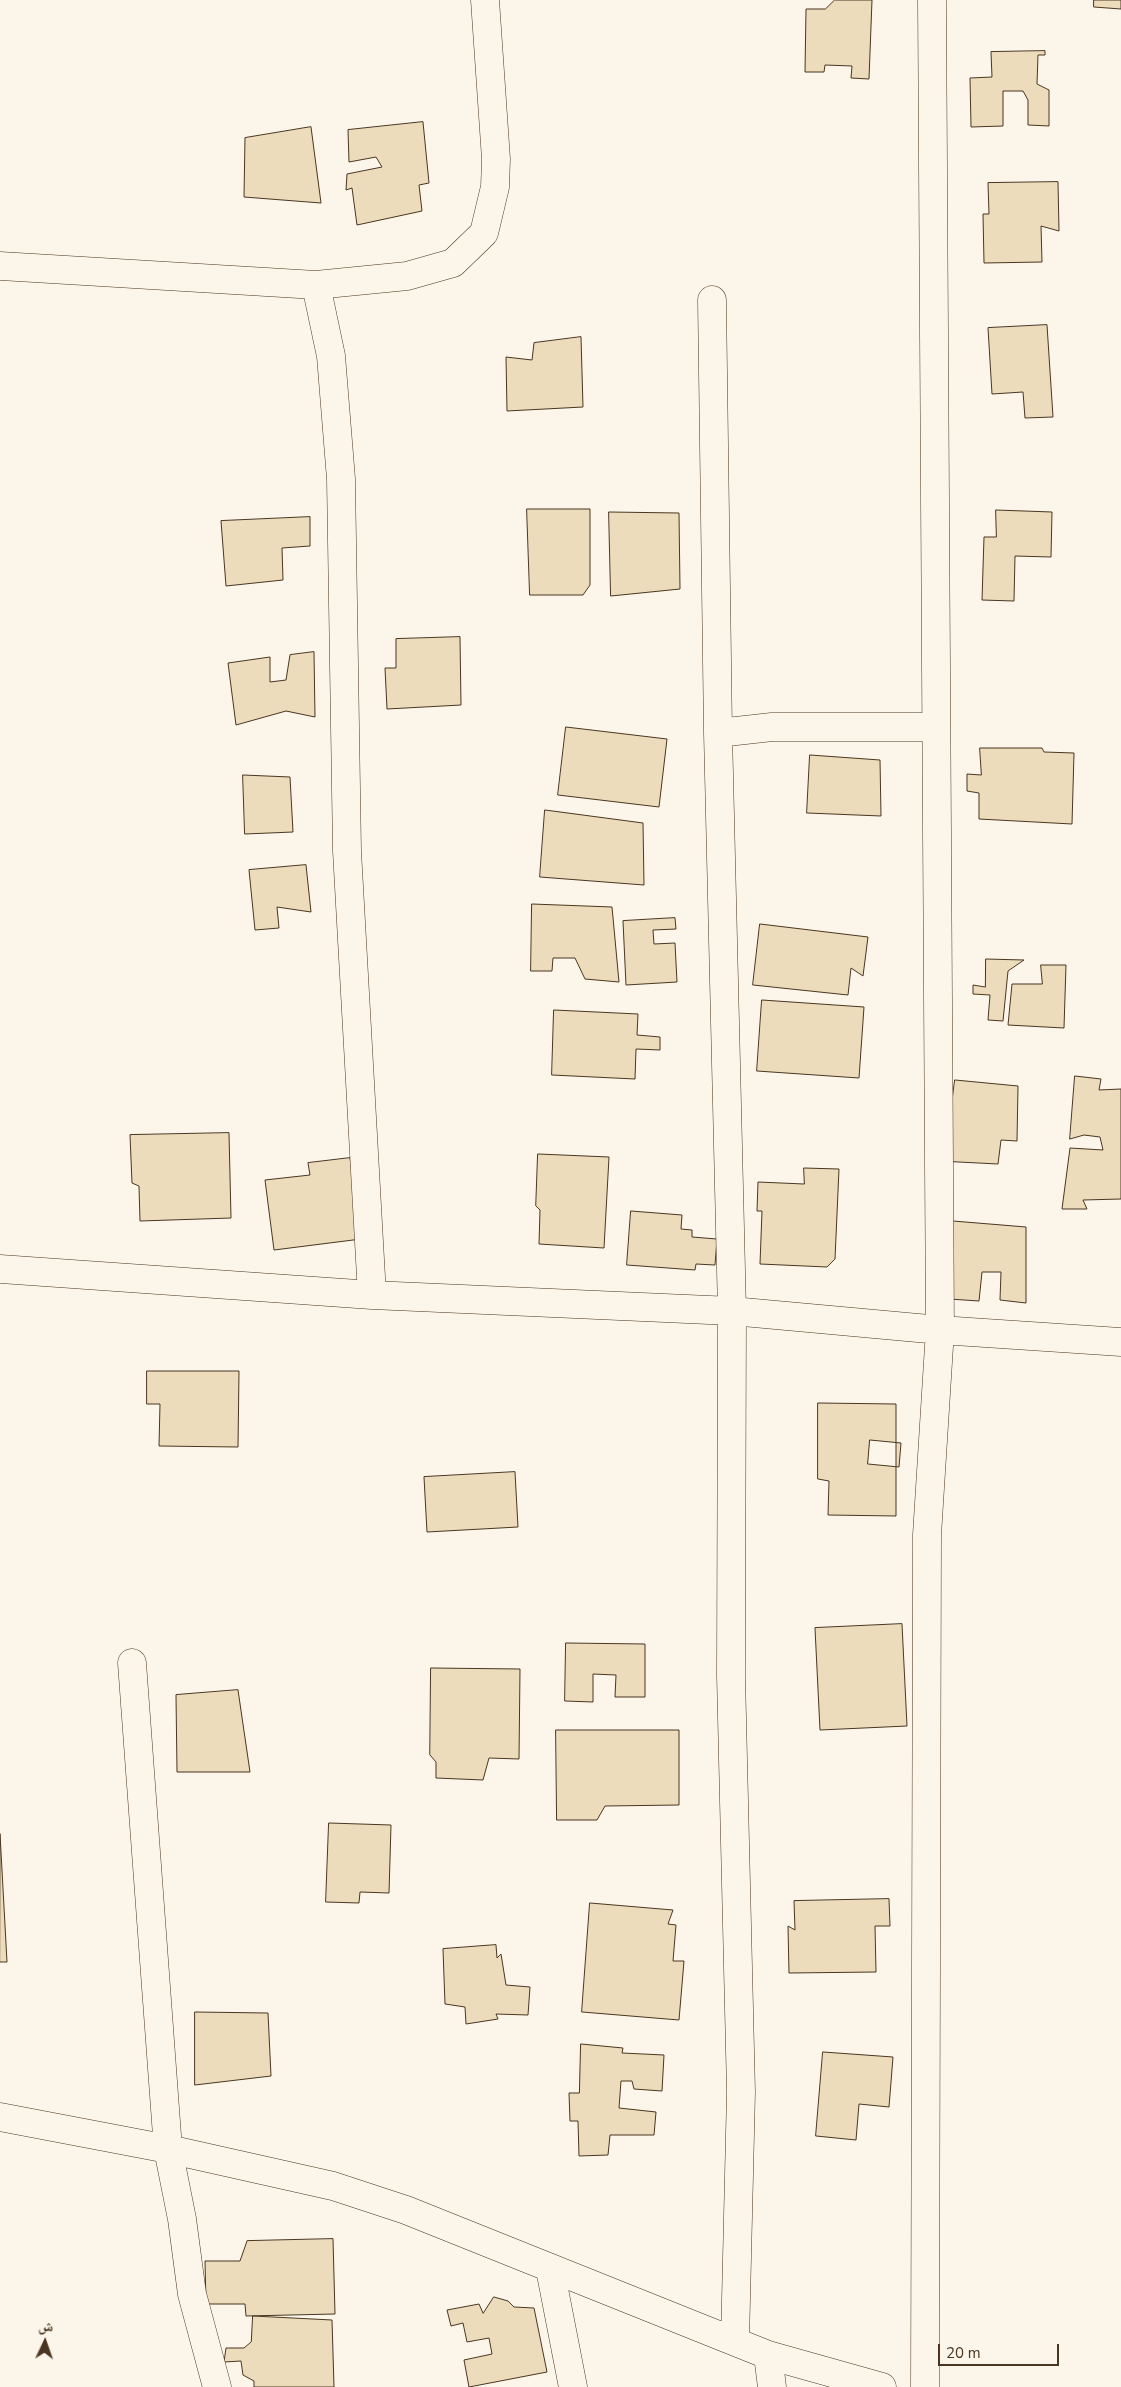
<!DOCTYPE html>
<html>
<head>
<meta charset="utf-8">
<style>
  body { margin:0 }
  #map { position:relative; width:1121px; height:2387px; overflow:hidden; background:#fbf6e9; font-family:"Nunito Sans","Noto Naskh Arabic",sans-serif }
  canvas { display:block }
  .north { position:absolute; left:20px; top:2317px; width:50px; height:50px; -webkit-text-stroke:4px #fbf6e9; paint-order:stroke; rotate:3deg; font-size:14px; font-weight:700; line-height:20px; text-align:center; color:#4a3520 }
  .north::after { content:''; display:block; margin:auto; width:18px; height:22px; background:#4a3520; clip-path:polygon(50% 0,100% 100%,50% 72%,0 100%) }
  .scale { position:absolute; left:938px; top:2344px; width:121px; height:22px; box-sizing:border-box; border:2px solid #4a3520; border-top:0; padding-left:6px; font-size:15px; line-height:18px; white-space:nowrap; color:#4a3520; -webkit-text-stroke:4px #fbf6e9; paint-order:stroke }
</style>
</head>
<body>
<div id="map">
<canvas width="1121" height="2387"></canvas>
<div class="north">ش</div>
<div class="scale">20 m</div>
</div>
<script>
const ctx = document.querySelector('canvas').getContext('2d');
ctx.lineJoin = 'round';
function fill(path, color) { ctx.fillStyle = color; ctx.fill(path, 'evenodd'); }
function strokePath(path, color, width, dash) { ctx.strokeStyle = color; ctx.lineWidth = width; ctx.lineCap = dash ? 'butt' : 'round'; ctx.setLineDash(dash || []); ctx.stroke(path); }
const building = new Path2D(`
  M835,0H872L869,79L851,78L852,66L825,65L824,72H805L806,9H825Z
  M1094,0H1121V9L1094,7Z
  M1045,51V55H1038L1037,84L1049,90V126L1028,125V100L1023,91H1003V126L971,127L970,78L992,77L991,52Z
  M423,122L429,183L419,185L422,211L357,225L352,188L346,190L347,174L382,167L376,157L349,162L348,130Z
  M311,127L321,203L244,197L245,138Z
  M1058,182L1059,231L1041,226L1042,262L984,263L983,214H989L988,183Z
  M1047,325L1053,417L1025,418L1023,392L992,394L988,328Z
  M581,337L583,407L507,411L506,357L532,360L534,343Z
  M527,509H590V585L583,595H530Z
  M996,510L1052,512L1051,557L1015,556L1014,601L982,600L984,537H996Z
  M609,512L679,513L680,589L611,596Z
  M310,517V546L282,548L283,580L226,586L221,521Z
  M460,637L461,705L387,709L385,668H396V639Z
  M314,652L315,717L286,711L236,725L228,663L270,657V682L286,680L290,655Z
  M566,727L667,739L659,807L558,795Z
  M980,748H1042L1044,752L1074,753L1072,824L979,819V793L967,791V774L981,775Z
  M810,755L880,760L881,816L807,813Z
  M243,775L290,777L293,832L245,834Z
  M545,810L643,823L644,885L540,877Z
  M306,865L311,912L277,907L279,928L255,930L249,870Z
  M532,904L612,907L619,982L585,979L575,958H553L552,971H531Z
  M675,918L676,929L653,930L654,944L675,943L677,982L626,985L623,921Z
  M760,924L868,937L863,976L851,968L848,995L753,985Z
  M986,959L1024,960L1008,971L1003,1021L988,1020L990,995L973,994V985L985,987Z
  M1041,965H1066L1064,1028L1008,1025L1012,984H1042Z
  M762,1000L864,1007L859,1078L757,1071Z
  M554,1010L638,1014L637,1035L660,1037V1050L636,1049L635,1079L552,1075Z
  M1075,1076L1101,1079L1099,1090L1121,1089V1199L1083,1200L1087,1209H1062L1070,1148L1103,1150L1100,1137L1084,1135L1070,1139Z
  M955,1080L1018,1086L1017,1141L1001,1140L998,1164L939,1161L948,1131Z
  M229,1133L231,1218L140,1221L139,1186L132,1183L130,1135Z
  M538,1154L609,1157L604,1248L539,1244L540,1210L536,1206Z
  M350,1158L361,1239L274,1250L265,1180L310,1175L308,1163Z
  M804,1168L839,1169L835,1259L827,1267L760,1264L762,1211H757L758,1182L804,1184Z
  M631,1211L682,1215L681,1229L692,1230V1237L717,1239L715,1265L696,1264L695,1270L627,1265Z
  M953,1221L1026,1227V1303L1000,1300L1001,1272H982L979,1301L949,1299Z
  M147,1371H239L238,1447L159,1446L160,1404H147Z
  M818,1403L896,1404V1516L828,1515L829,1481L818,1479Z
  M870,1440L901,1443L899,1467L868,1464Z
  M515,1472L518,1527L427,1532L424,1477Z
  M902,1624L907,1726L820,1730L815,1628Z
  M566,1643L645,1644V1697H615L616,1675L593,1674V1702L565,1701Z
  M431,1668L520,1669L519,1759L489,1758L483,1780L436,1778V1762L430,1755Z
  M238,1690L250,1772H177L176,1695Z
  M556,1730H679V1805L605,1806L597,1820H557Z
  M329,1823L391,1825L389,1893L360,1892L359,1903L326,1902Z
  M0,1834L7,1962H0Z
  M889,1899L890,1926H875L876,1972L789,1973L788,1926L795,1930L794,1901Z
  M590,1903L673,1910L668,1924L676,1925L673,1961H684L679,2020L582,2012Z
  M496,1945L497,1958L501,1954L506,1985L530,1987L528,2015L496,2014L498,2019L466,2024L465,2007L445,2004L443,1949Z
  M195,2012L268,2013L271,2076L195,2085Z
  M581,2044L623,2048L622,2053L664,2055L662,2091L634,2089L632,2081H621L619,2108L656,2112L654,2135H610L608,2155L579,2156L578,2121H570L569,2093H579Z
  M823,2052L893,2057L889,2107L859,2104L856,2140L816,2136Z
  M333,2239L335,2314L246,2316L245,2304H206L205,2261H240L247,2241Z
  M494,2297L508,2301L514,2307L534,2308L547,2372L469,2387L464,2360L492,2354L489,2338L467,2342L463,2323L451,2326L447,2310L479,2304L483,2313Z
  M253,2316L332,2320L334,2387H254V2381L243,2375L241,2361L224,2362L226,2348H244L251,2342Z`);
const street = new Path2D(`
  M0,266L316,285L407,276L453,263L484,233L495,187L496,159L485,0
  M316,285L331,356L341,479L347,851L372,1295
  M712,300L718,733L732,1311L731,1676L741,2092L735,2341
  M718,733L772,727H936
  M0,1269L372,1295L732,1311L940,1330L1121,1342
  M132,1663L168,2149L182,2219L192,2294L217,2387
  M0,2117L168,2149L333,2186L406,2210L768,2355L882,2387
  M550,2269L573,2387
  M768,2355L772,2387
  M925,2387L927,1535L940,1330L932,0`);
fill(building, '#ecdcbc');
strokePath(building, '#4a3520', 1);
strokePath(street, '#4a3520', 29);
strokePath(street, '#fbf6e9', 28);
</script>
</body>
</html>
